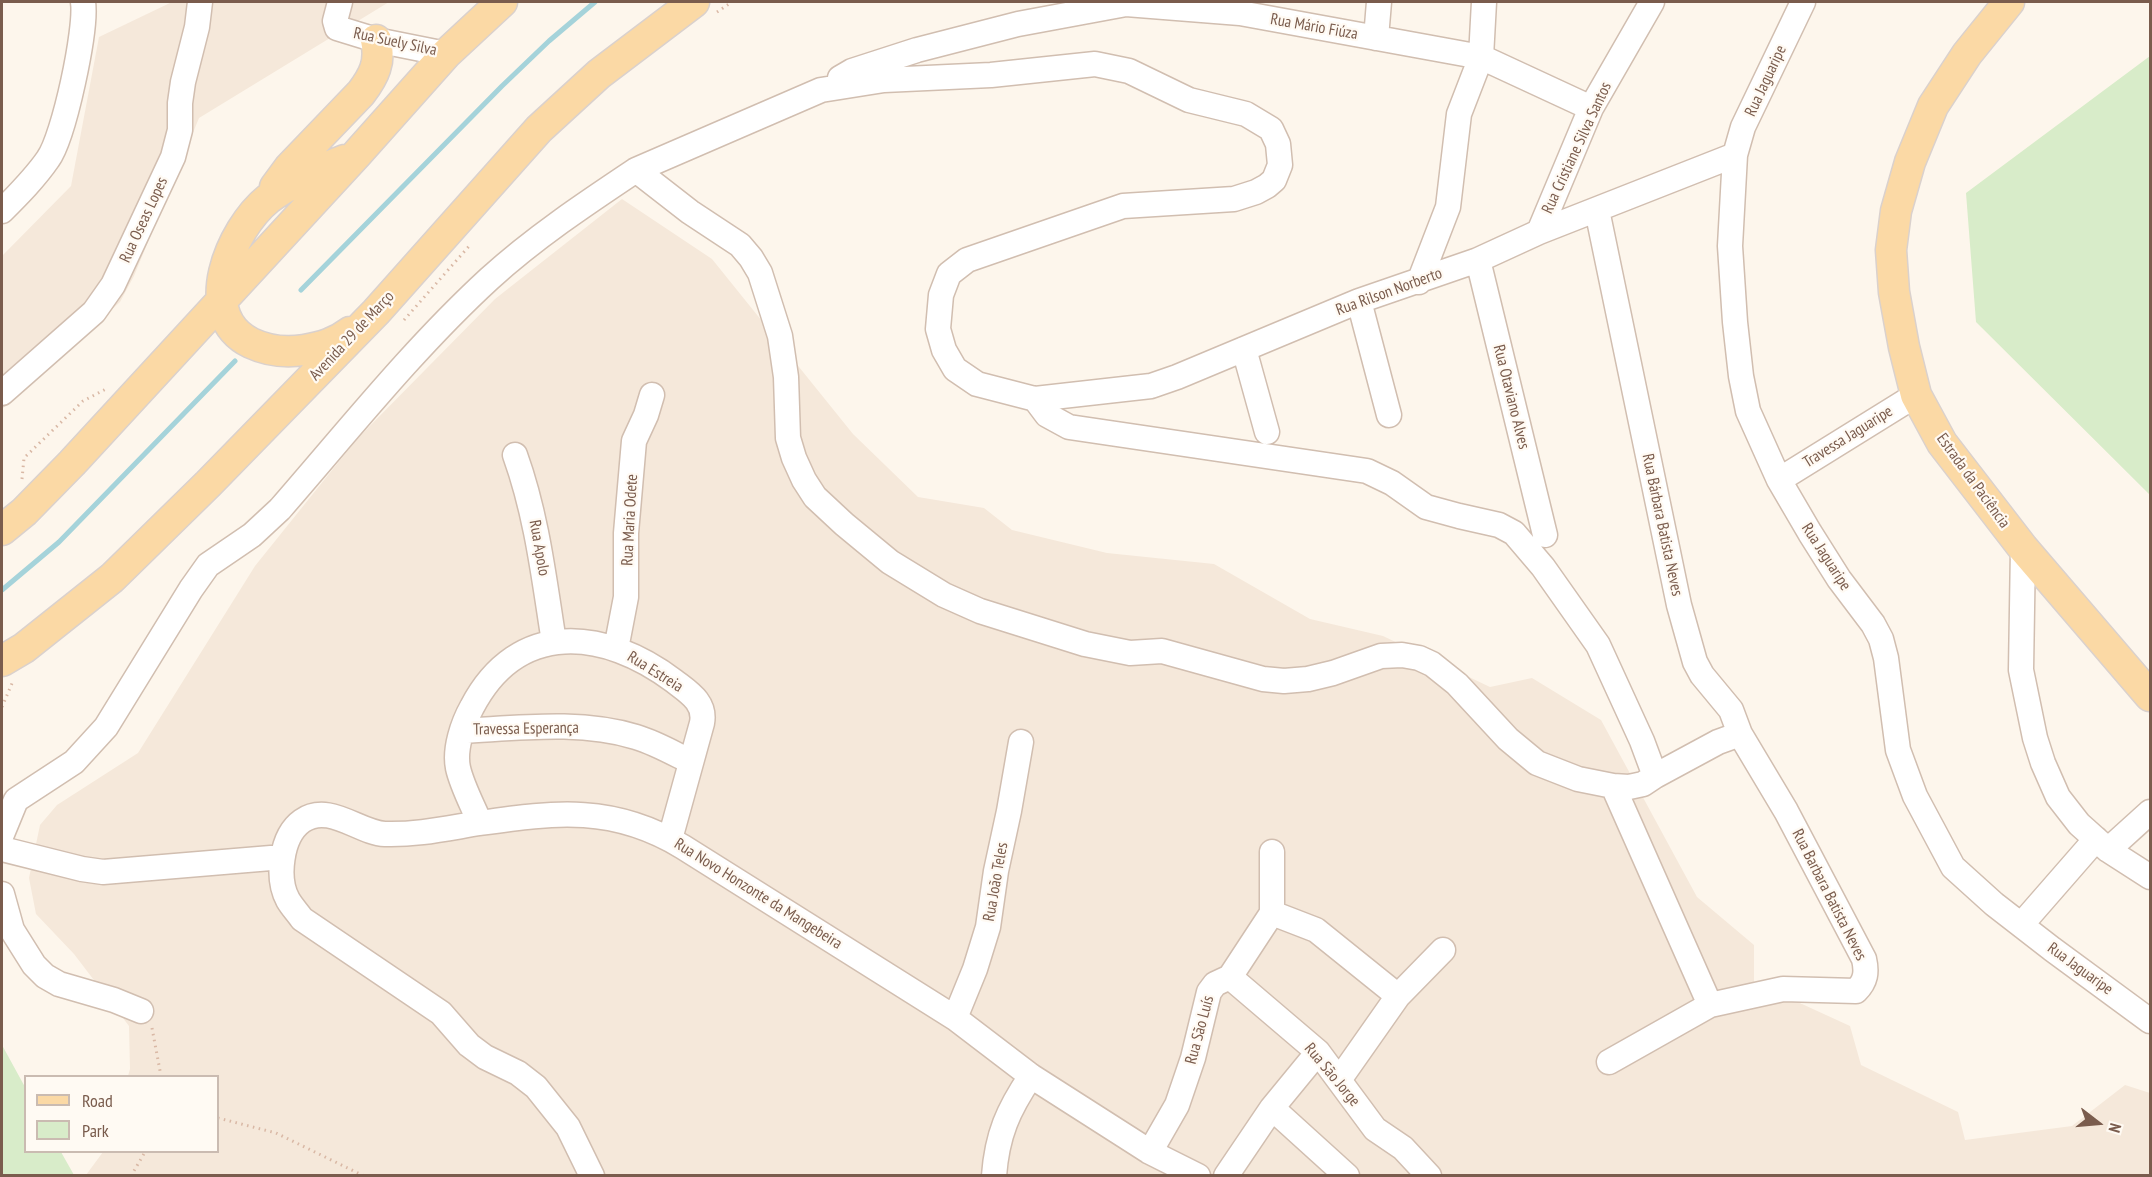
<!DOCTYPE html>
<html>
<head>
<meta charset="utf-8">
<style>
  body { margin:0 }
  #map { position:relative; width:2152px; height:1177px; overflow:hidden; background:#fdf6ec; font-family:"PT Sans Narrow",sans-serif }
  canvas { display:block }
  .frame { position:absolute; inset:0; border:3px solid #7a5c4d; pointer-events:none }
  .legend { position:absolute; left:24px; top:1075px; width:195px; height:78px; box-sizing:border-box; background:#fffaf3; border:2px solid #cabbb1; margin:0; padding:8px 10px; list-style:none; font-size:18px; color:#7a5c4d }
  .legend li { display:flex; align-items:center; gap:12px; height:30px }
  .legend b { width:30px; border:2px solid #cabbb1 }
  .north { position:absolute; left:2068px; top:1093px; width:60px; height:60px; -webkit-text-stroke:4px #fffaf3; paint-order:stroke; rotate:106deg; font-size:16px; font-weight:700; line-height:24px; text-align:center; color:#7a5c4d }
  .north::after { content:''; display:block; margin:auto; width:21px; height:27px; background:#7a5c4d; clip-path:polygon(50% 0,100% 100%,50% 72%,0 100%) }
</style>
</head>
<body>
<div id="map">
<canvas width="2152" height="1177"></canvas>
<div class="frame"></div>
<ul class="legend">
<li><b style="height:8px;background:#fbd9a5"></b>Road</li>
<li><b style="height:16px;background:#d8ecc9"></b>Park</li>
</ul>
<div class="north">N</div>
</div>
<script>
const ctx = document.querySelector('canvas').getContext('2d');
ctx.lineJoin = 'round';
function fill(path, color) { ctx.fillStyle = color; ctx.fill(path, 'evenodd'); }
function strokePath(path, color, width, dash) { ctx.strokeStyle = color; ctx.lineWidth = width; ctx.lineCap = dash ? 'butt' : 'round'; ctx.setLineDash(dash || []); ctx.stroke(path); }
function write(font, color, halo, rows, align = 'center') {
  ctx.font = font + ' "PT Sans Narrow",sans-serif'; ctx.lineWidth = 4.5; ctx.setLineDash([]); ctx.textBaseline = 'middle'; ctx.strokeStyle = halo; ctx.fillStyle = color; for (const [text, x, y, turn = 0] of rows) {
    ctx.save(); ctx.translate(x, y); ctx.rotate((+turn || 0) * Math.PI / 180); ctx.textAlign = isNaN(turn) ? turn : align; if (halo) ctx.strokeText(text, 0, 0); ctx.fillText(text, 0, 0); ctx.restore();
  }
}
const residential = new Path2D(`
  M172,2H389L199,118L134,276L120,302L2,409V256L71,186L99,37Z
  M622,199L712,259L853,434L918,497L984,508L1012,530L1107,553L1214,564L1310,619L1383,636L1490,687L1532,678L1601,720L1697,897L1754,945V982L1850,1026L1861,1065L1958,1112L1965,1140L2072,1126L2125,1085L2150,1093V1175H86L103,1152H218V1076H128L130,1069L129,1026L74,954L36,914L29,878L40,825L57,805L138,753L255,566L357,439L495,299Z`);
const green = new Path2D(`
  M2150,56V495L1976,322L1966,193Z
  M2,1045L25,1087L26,1152H61L74,1175H2Z`);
const stream = new Path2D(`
  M301,290L502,86L549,41L595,2
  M2,590L59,542L235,361`);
const path = new Path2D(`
  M717,12L732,2
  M404,320L471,244
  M22,479L24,458L83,401L106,389
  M2,707L13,681
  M152,1028L161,1076
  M218,1118L276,1133L364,1176
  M131,1176L145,1152`);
const minor = new Path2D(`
  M340,2L335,21L337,28L376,40L446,54
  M1803,2L1743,127L1735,155L1730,246L1735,322L1741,376L1748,411L1779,480L1810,533L1839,579L1873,624L1881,639L1886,658L1898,750L1915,796L1953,867L1994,904L2052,949L2150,1021
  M1376,38L1379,2
  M840,78L852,71L917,50L1018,24L1126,4L1240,13L1481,57L1591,108
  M1597,210L1679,605L1695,662L1702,675L1731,710L1740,734L1718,742L1655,776
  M2,211C18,195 35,178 48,159C64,137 87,29 83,2
  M1539,232L1591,108L1652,2
  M1478,260L1545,535
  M1419,282L1448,207L1459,114L1481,57L1484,2
  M1359,301L1389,415
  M1244,349L1267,432
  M2,393L94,312L113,285L173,157L180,130V103L183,82L197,27L200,2
  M1035,399L1151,386L1177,377L1359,301L1478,260L1539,232L1735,155
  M515,455C537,516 544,579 554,642
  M1779,480L1916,395
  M2023,548L2021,670L2035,738L2043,763L2058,797L2079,824L2108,850L2150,877
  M616,649L626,597V533L634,441L646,415L652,395
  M462,731C520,728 580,720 636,737C656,743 673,753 691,762
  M1613,786L1710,1005
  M480,823C473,806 462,786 458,768C454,749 463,723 472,707C518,619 605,629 674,681C688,692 706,702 702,723L670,839
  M2,834L16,800L74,762L106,727L191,589L208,565L252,535L280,509C348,431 413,349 489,279C534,238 585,204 636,170L690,212L740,245L751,258L760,273L780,336L786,377L788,438L794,458L804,480L815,497L844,524L890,562L944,595L980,611L1085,644L1130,653L1162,651L1263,679L1284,681L1308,679L1333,673L1381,656L1402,655L1419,658L1432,664L1457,684L1508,739L1537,763L1578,779L1613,786L1629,787L1643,784L1655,776L1642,741L1598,645L1543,567L1514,533L1499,525L1459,516L1426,507L1392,483L1367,471L1069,427L1047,415L1035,399L977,384L955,369L944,350L938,329L941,295L949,274L967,260L1123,206L1234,199L1256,192L1267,186L1274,180L1280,165L1278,144L1271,129L1246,114L1189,100L1129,71L1095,64L991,75L884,80L821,90L636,170
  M2,849L82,869L103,872L283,857
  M2108,850L2150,812
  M2,894L12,930L34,965L45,976L59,984L114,1000L141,1011
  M1272,913L1316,930L1398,996
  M2021,925L2096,839
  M1230,977L1318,1052L1375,1129L1403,1148L1429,1176
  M955,1018L975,969L988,927L996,871L1009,811L1021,742
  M1609,1062L1710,1005L1783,989L1856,991C1866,981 1867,972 1864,959L1786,811L1740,734
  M1339,1080L1398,996L1443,950
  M1272,1108L1347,1176
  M1150,1152L1177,1105L1193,1058L1209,992L1215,984L1230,977L1272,913V852
  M592,1176L568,1127L536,1087L518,1073L485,1057L469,1045L441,1013L302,919C298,913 292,907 288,900C276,878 281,836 302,821C329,802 359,833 385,834C417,835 448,828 480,823C556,812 614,805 683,847L955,1018L1031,1076L1150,1152L1198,1176
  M994,1176C997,1135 1008,1110 1031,1076
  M1226,1176L1272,1108L1318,1052`);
const major = new Path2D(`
  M2009,2L1967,54L1933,106L1910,162L1896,211L1891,250L1894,292L1904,347L1916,395L1942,443L2023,548L2150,696
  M345,160C319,170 290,182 268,199C231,229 194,315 251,343C268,351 285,353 304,350C321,347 336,343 350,332
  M275,187L289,168L361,93C374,76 381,62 376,40
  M2,530L24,512L72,463L356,155L446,54L502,2
  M2,661L24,648L112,578L208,484L376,312L539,129L599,74L694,2`);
const streetNames = [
  ["Rua Mário Fiúza",1314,27,10],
  ["Rua Suely Silva",395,42,12],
  ["Rua Jaguaripe",1766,81,-65],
  ["Rua Cristiane Silva Santos",1577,148,-65],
  ["Rua Oseas Lopes",144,220,-65],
  ["Rua Rilson Norberto",1389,292,-20],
  ["Avenida 29 de Março",352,336,-47],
  ["Rua Otaviano Alves",1511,397,76],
  ["Travessa Jaguaripe",1848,437,-32],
  ["Estrada da Paciência",1973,481,54],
  ["Rua Maria Odete",630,520,-87],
  ["Rua Bárbara Batista Neves",1662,525,78],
  ["Rua Apolo",539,548,80],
  ["Rua Jaguaripe",1826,557,57],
  ["Rua Estreia",655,672,32],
  ["Travessa Esperança",526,729,-1],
  ["Rua João Teles",996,882,-80],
  ["Rua Novo Honzonte da Mangebeira",758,894,32],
  ["Rua Barbara Batista Neves",1829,895,63],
  ["Rua Jaguaripe",2080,969,36],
  ["Rua São Luís",1200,1030,-75],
  ["Rua São Jorge",1332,1075,50]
];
fill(residential, '#f5e8da');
fill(green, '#d8ecc9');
strokePath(stream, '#a5d3da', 5);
strokePath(minor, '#d1beb0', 27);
strokePath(major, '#dad1cd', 33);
strokePath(path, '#d9b8a5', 3, [1.5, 4.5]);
strokePath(minor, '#fff', 24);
strokePath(major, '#fbd9a5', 30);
write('16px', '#7a5c4d', '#fffaf3', streetNames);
</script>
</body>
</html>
